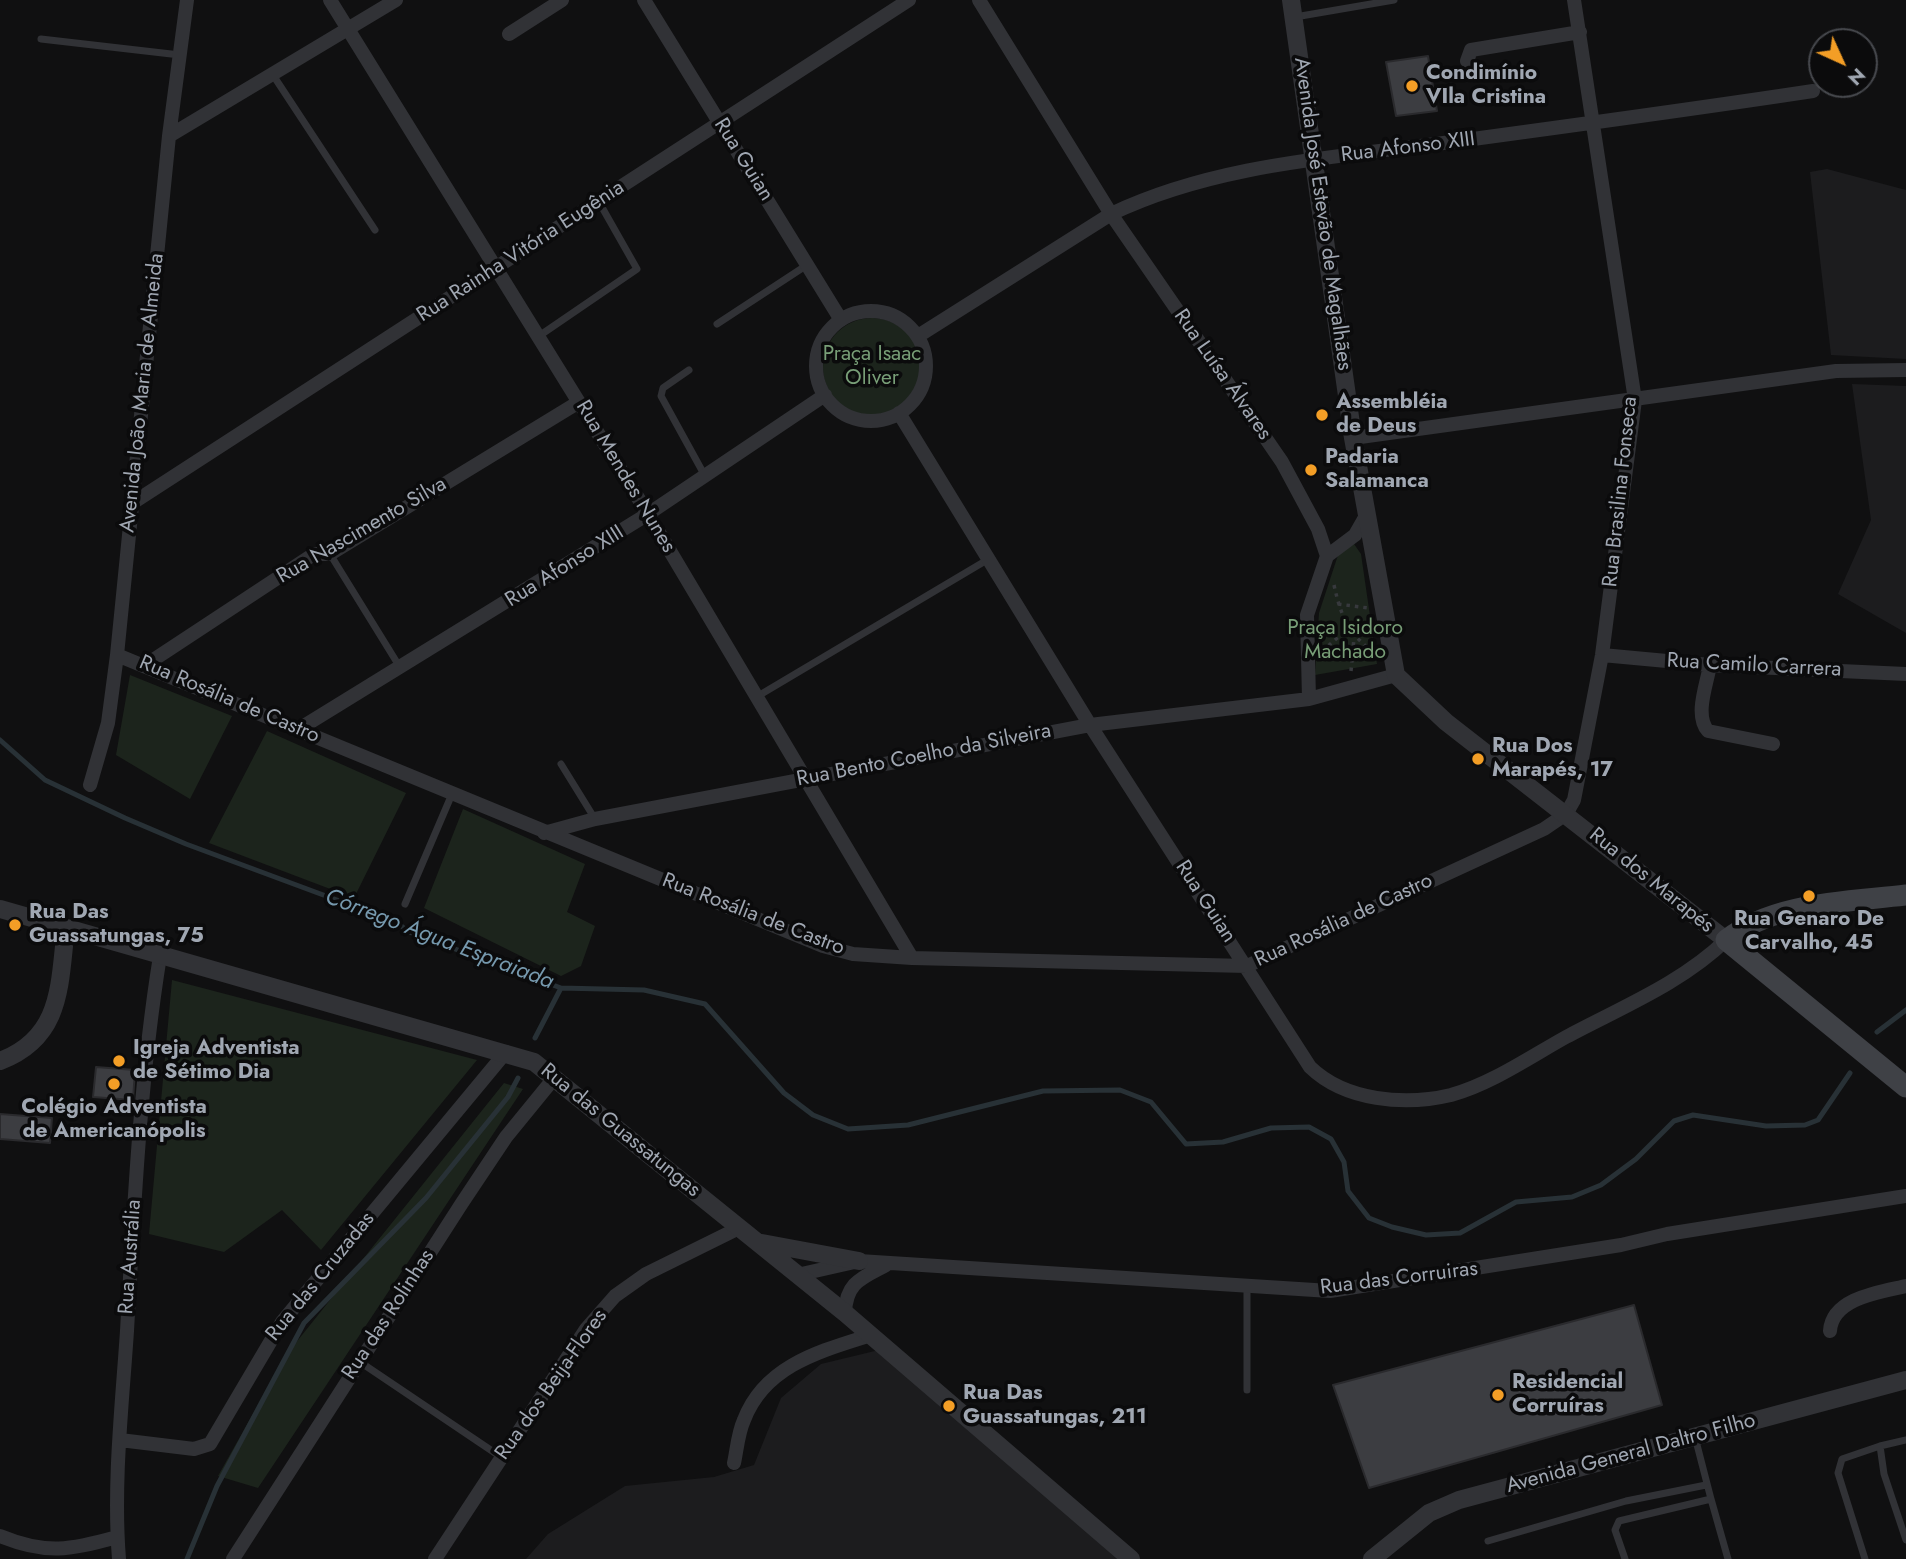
<!DOCTYPE html>
<html>
<head>
<meta charset="utf-8">
<style>
  body { margin:0 }
  #map { position:relative; width:1906px; height:1559px; overflow:hidden; background:#101011; font-family:Jost,sans-serif }
  canvas { display:block }
  .north { position:absolute; left:1808px; top:28px; width:70px; height:70px; box-sizing:border-box; background:#0b0b0c; border:2px solid #47494e; border-radius:50%; rotate:135deg; font-size:19px; font-weight:700; line-height:28px; text-align:center; color:#a0a7b2 }
  .north::after { content:''; display:block; margin:auto; width:24px; height:32px; background:#f39e26; clip-path:polygon(50% 0,100% 100%,50% 72%,0 100%) }
</style>
</head>
<body>
<div id="map">
<canvas width="1906" height="1559"></canvas>
<div class="north">N</div>
</div>
<script>
const ctx = document.querySelector('canvas').getContext('2d');
ctx.lineJoin = 'round';
function fill(path, color) { ctx.fillStyle = color; ctx.fill(path, 'evenodd'); }
function strokePath(path, color, width, dash) { ctx.strokeStyle = color; ctx.lineWidth = width; ctx.lineCap = dash ? 'butt' : 'round'; ctx.setLineDash(dash || []); ctx.stroke(path); }
function write(font, color, halo, rows, align = 'center') {
  ctx.font = font + ' Jost,sans-serif'; ctx.lineWidth = 7; ctx.setLineDash([]); ctx.textBaseline = 'middle'; ctx.strokeStyle = halo; ctx.fillStyle = color; for (const [text, x, y, turn = 0] of rows) {
    ctx.save(); ctx.translate(x, y); ctx.rotate((+turn || 0) * Math.PI / 180); ctx.textAlign = isNaN(turn) ? turn : align; if (halo) ctx.strokeText(text, 0, 0); ctx.fillText(text, 0, 0); ctx.restore();
  }
}
const built = new Path2D(`
  M1827,169L1906,190V359L1831,355L1810,172Z
  M1852,384L1906,386V633L1838,594L1871,520Z
  M879,1350L1126,1559H526L548,1534L625,1486L714,1477L754,1465L781,1398L821,1364Z`);
const green = new Path2D(`
  M823 367a49 49 0 1 1 98 0a49 49 0 1 1-98 0Z
  M1354,544L1361,554L1377,664L1315,675L1319,613L1339,552Z
  M130,675L232,716L190,799L116,755Z
  M267,731L406,793L354,898L209,843Z
  M463,809L585,864L567,912L595,926L581,966L561,976L424,908Z
  M172,980L477,1060L321,1250L282,1210L224,1252L149,1234Z
  M504,1083L523,1089L258,1488L218,1476L286,1355Z`);
const stream = new Path2D(`
  M0,740L45,780L125,818L186,844L396,922L409,932L561,988L644,990L705,1004L784,1093L813,1115L848,1129L908,1125L1043,1091L1120,1090L1151,1102L1186,1144L1223,1142L1271,1128L1309,1127L1331,1139L1344,1162L1348,1191L1369,1218L1392,1227L1426,1235L1460,1233L1516,1202L1572,1197L1601,1185L1636,1159L1674,1121L1693,1115L1766,1126L1805,1125L1818,1120L1850,1073
  M1877,1032L1906,1010
  M535,1038L561,988
  M187,1559L217,1486L304,1323L426,1198L508,1097L518,1078`);
const building = new Path2D(`
  M1428,56L1437,111L1396,116L1386,62Z
  M96,1067L135,1070L133,1100L93,1097Z
  M0,1114L52,1118L50,1143L0,1139Z
  M1634,1305L1662,1405L1369,1488L1333,1385Z`);
const path = new Path2D(`
  M1334,585C1341,617 1349,635 1376,654
  M1338,604L1368,608
  M1322,651L1349,628
  M1351,671L1354,638`);
const service = new Path2D(`
  M1295,17L1394,0
  M41,39L180,55
  M273,75L375,230
  M717,324L807,265
  M539,336L637,269L599,202
  M689,370L663,388L661,396L705,476
  M330,554L401,669
  M758,696L987,560
  M561,764L595,819
  M405,904L452,794
  M1247,1287V1390
  M360,1362L501,1457
  M1906,1440L1880,1446L1884,1474L1906,1540
  M1711,1499L1728,1559
  M1488,1541L1626,1501L1706,1485
  M1625,1559L1615,1530L1619,1521L1711,1499L1695,1437
  M1865,1559L1838,1473L1842,1459L1880,1446`);
const minor = new Path2D(`
  M330,0L648,514L912,958
  M644,0L841,320
  M979,0L1111,214L1282,462L1318,529L1327,556L1307,615L1309,699
  M509,34L562,0
  M1467,61L1471,50L1580,32
  M169,136L396,0
  M816 366a55 55 0 1 1 110 0a55 55 0 1 1-110 0Z
  M918,336L1111,214C1211,166 1327,158 1436,144C1562,127 1688,110 1813,91
  M899,413L1090,725L1310,1067C1345,1101 1405,1106 1451,1095C1491,1084 1530,1057 1566,1037C1620,1008 1682,983 1726,940
  M1353,438L1836,371L1906,370
  M131,504L909,0
  M1327,556L1355,535L1367,514
  M117,655L823,946L853,954L912,958L1247,966L1544,829L1566,814L1574,800L1602,655L1635,400L1574,0
  M1602,655L1710,665L1906,674
  M147,664L314,554H330L579,402
  M1710,665C1707,684 1694,715 1708,731L1773,744
  M299,729L648,514L825,395
  M90,785L108,723L117,655L169,136L187,0
  M544,833L595,819L1090,725L1309,699L1396,675
  M797,1275L859,1261L1330,1291L1621,1245L1667,1234L1906,1196
  M845,1313C846,1282 862,1278 886,1265
  M1830,1331C1832,1298 1880,1292 1906,1286
  M120,1440L194,1449L210,1444L282,1322L506,1052
  M734,1463C737,1449 738,1433 744,1420C765,1365 821,1351 871,1335
  M0,1536C46,1555 71,1550 117,1537
  M119,1559C113,1484 122,1406 127,1331C134,1206 140,1080 160,956
  M233,1559L462,1203L506,1137L555,1077
  M435,1559L586,1329L615,1296L646,1274L739,1228`);
const tertiary = new Path2D(`
  M1291,0L1353,438L1396,675L1446,722L1726,940
  M0,909L534,1062L845,1313L1131,1559
  M0,1061C63,1037 59,984 66,928
  M762,1243L859,1261
  M1372,1559L1429,1513L1459,1500L1906,1380`);
const secondary = new Path2D(`
  M1906,895C1847,902 1774,902 1726,940L1906,1087`);
const markers = [
  [1412,86,7,"#f39e26"],
  [1322,415,7,"#f39e26"],
  [1311,470,7,"#f39e26"],
  [1478,759,7,"#f39e26"],
  [1809,896,7,"#f39e26"],
  [15,925,7,"#f39e26"],
  [119,1061,7,"#f39e26"],
  [114,1084,7,"#f39e26"],
  [1498,1395,7,"#f39e26"],
  [949,1406,7,"#f39e26"]
];
const poiNames = [
  ["Condimínio",1426,74],
  ["VIla Cristina",1426,98],
  ["Assembléia",1336,403],
  ["de Deus",1336,427],
  ["Padaria",1325,458],
  ["Salamanca",1325,482],
  ["Rua Dos",1492,747],
  ["Marapés, 17",1492,771],
  ["Rua Das",29,913],
  ["Guassatungas, 75",29,937],
  ["Rua Genaro De",1809,920,"center"],
  ["Carvalho, 45",1809,944,"center"],
  ["Igreja Adventista",133,1049],
  ["de Sétimo Dia",133,1073],
  ["Colégio Adventista",114,1108,"center"],
  ["de Americanópolis",114,1132,"center"],
  ["Residencial",1512,1383],
  ["Corruíras",1512,1407],
  ["Rua Das",963,1394],
  ["Guassatungas, 211",963,1418]
];
const streetNames = [
  ["Rua Afonso XIII",1408,148,-7],
  ["Rua Guian",743,160,58],
  ["Avenida José Estevão de Magalhães",1322,214,82],
  ["Rua Rainha Vitória Eugênia",521,252,-33],
  ["Rua Luísa Álvares",1222,375,55],
  ["Avenida João Maria de Almeida",143,393,-84],
  ["Rua Mendes Nunes",625,477,59],
  ["Rua Brasilina Fonseca",1621,492,-84],
  ["Rua Nascimento Silva",362,531,-30],
  ["Rua Afonso XIII",565,567,-32],
  ["Rua Camilo Carrera",1754,666,3],
  ["Rua Rosália de Castro",229,700,23],
  ["Rua Bento Coelho da Silveira",924,756,-11],
  ["Rua dos Marapés",1651,881,39],
  ["Rua Guian",1205,902,57],
  ["Rua Rosália de Castro",753,915,21],
  ["Rua Rosália de Castro",1344,921,-25],
  ["Rua das Guassatungas",620,1131,39],
  ["Rua Austrália",131,1257,-86],
  ["Rua das Cruzadas",321,1277,-51],
  ["Rua das Corruiras",1399,1279,-7],
  ["Rua das Rolinhas",389,1315,-57],
  ["Rua dos Beija-Flores",552,1385,-55],
  ["Avenida General Daltro Filho",1631,1454,-15]
];
const parkNames = [
  ["Praça Isaac",872,355],
  ["Oliver",872,379],
  ["Praça Isidoro",1345,629],
  ["Machado",1345,653]
];
const waterNames = [
  ["Córrego Água Espraiada",439,940,21]
];
fill(built, '#1c1c1e');
fill(green, '#1c241c');
strokePath(stream, '#283136', 5);
fill(building, '#3c3d41');
strokePath(building, '#2a2a2d', 2);
strokePath(path, '#37393d', 3.5, [3.5, 5]);
strokePath(service, '#313236', 7);
strokePath(minor, '#313236', 14);
strokePath(tertiary, '#313236', 18);
strokePath(secondary, '#3f4146', 21);
for (const [x, y, r, color] of markers) { const dot = new Path2D(); dot.arc(x, y, r, 0, 2 * Math.PI); ctx.fillStyle = color; ctx.fill(dot); strokePath(dot, '#0b0b0c', 2.5); }
write('bold 21px', '#a0a7b2', '#0b0b0c', poiNames, 'left');
write('21px', '#a0a7b2', '#0b0b0c', streetNames);
write('21px', '#789e77', '#0b0b0c', parkNames);
write('italic 23px', '#7699ae', '#0b0b0c', waterNames);
</script>
</body>
</html>
